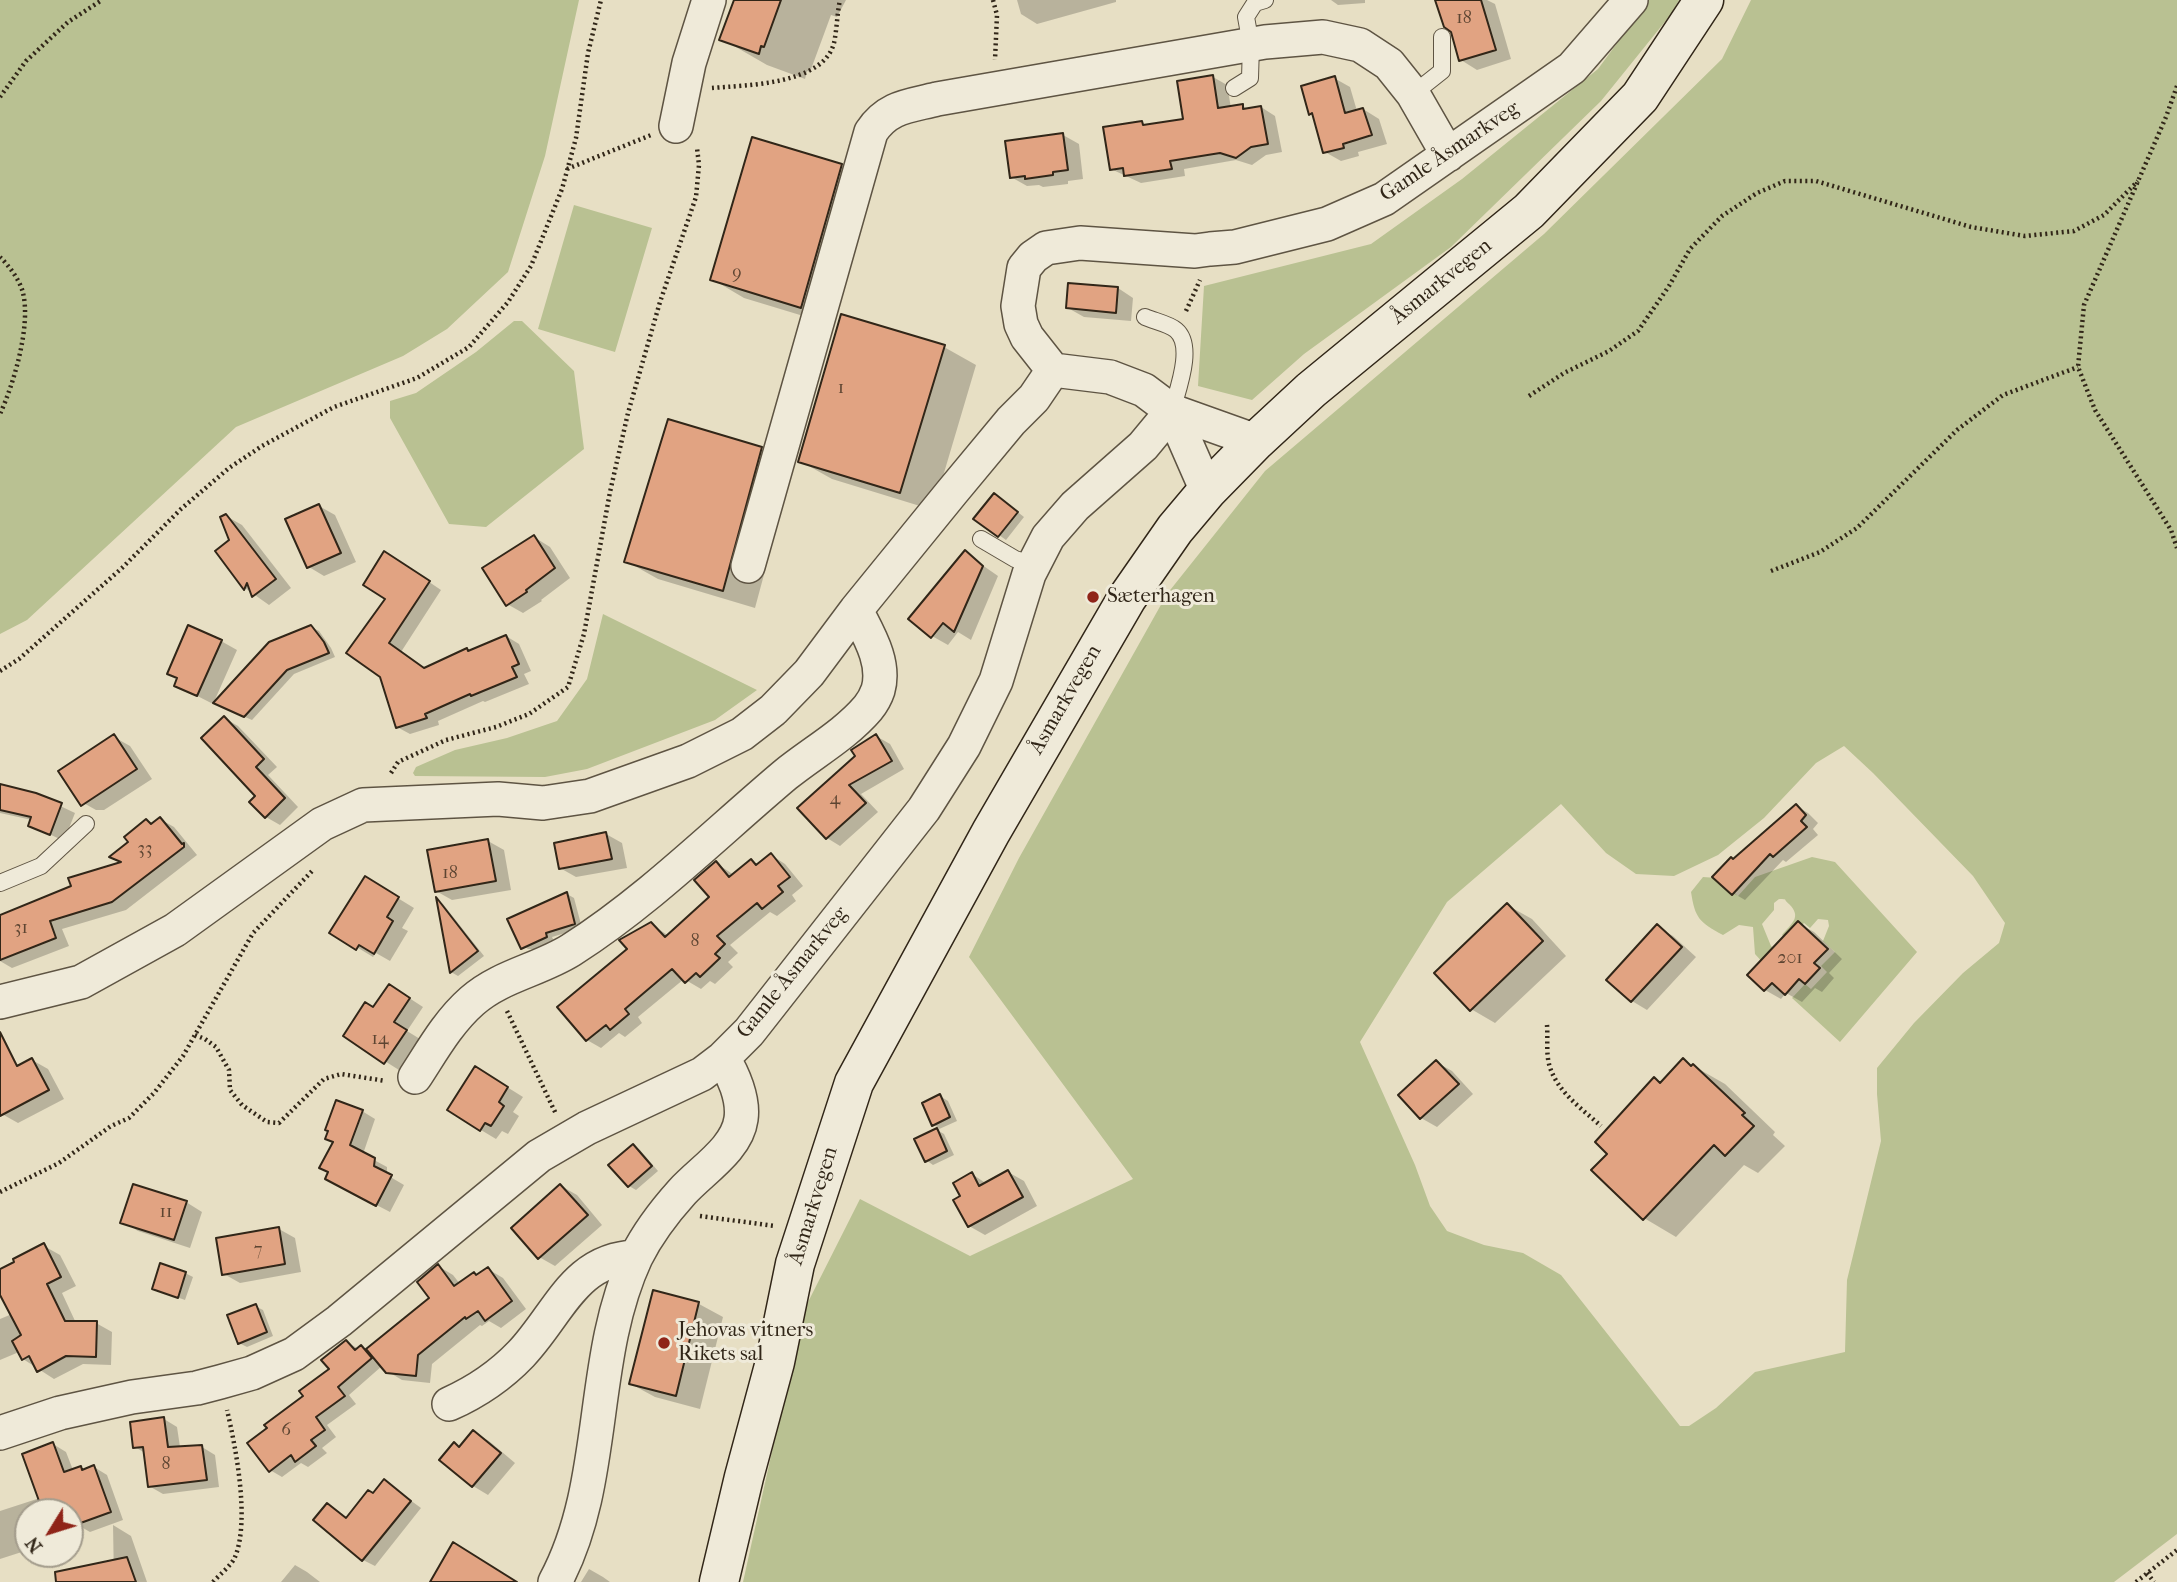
<!DOCTYPE html>
<html>
<head>
<meta charset="utf-8">
<style>
  body { margin:0 }
  #map { position:relative; width:2177px; height:1582px; overflow:hidden; background:#e7dfc4; font-family:"IM FELL French Canon",serif }
  canvas { display:block }
  .north { position:absolute; left:14px; top:1498px; width:70px; height:70px; box-sizing:border-box; background:#efead9; border:2px solid #a39c8c; border-radius:50%; rotate:232deg; font-size:19px; font-weight:700; line-height:28px; text-align:center; color:#312618 }
  .north::after { content:''; display:block; margin:auto; width:24px; height:32px; background:#8f2418; clip-path:polygon(50% 0,100% 100%,50% 72%,0 100%) }
</style>
</head>
<body>
<div id="map">
<canvas width="2177" height="1582"></canvas>
<div class="north">N</div>
</div>
<script>
const ctx = document.querySelector('canvas').getContext('2d');
ctx.lineJoin = 'round';
function fill(path, color) { ctx.fillStyle = color; ctx.fill(path, 'evenodd'); }
function strokePath(path, color, width, dash) { ctx.strokeStyle = color; ctx.lineWidth = width; ctx.lineCap = dash ? 'butt' : 'round'; ctx.setLineDash(dash || []); ctx.stroke(path); }
function write(font, color, halo, rows, align = 'center') {
  ctx.font = font + ' "IM FELL French Canon",serif'; ctx.lineWidth = 6; ctx.setLineDash([]); ctx.textBaseline = 'middle'; ctx.strokeStyle = halo; ctx.fillStyle = color; for (const [text, x, y, turn = 0] of rows) {
    ctx.save(); ctx.translate(x, y); ctx.rotate((+turn || 0) * Math.PI / 180); ctx.textAlign = isNaN(turn) ? turn : align; if (halo) ctx.strokeText(text, 0, 0); ctx.fillText(text, 0, 0); ctx.restore();
  }
}
const green = new Path2D(`
  M0,0H579L545,156L508,272L447,329L403,356L236,427L27,620L0,634Z
  M1649,0H1679L1672,13L1601,101L1451,247L1304,354L1252,400L1198,386L1204,286L1371,244L1462,179L1598,69Z
  M1751,0H2177V1534L2114,1582H743L803,1312L860,1199L970,1256L1133,1179L969,957L1019,858L1167,594L1265,471L1544,234L1722,59ZM1844,746L1873,773L1973,876L2005,923L1999,943L1963,973L1914,1023L1877,1068V1094L1881,1141L1847,1280L1845,1352L1755,1372L1716,1408L1689,1426H1680L1561,1275L1523,1253L1484,1245L1447,1231L1430,1206L1415,1165L1360,1042L1447,902L1561,804L1606,853L1636,874L1674,876L1718,855L1764,818L1816,763Z
  M574,205L652,228L615,352L538,329Z
  M514,321H522L574,371L584,449L486,527L449,524L390,418V401L416,393L476,352Z
  M603,614L757,690L715,720L587,769L545,777L415,776L413,773L416,767L455,750L507,738L557,721L587,679Z
  M1812,857L1835,862L1917,952L1840,1042L1792,998L1805,984L1811,989L1827,972L1821,966L1835,952L1823,941L1829,926L1828,920L1818,919L1810,928L1804,923L1787,940L1782,935C1792,923 1802,917 1789,904C1782,898 1789,900 1779,899L1774,903V910L1762,924L1771,946L1776,951L1764,964L1755,954L1753,927L1739,925L1723,935C1699,922 1695,918 1691,892L1703,877L1717,878L1738,896L1755,877Z`);
const shadow = new Path2D(`
  M736,0H846L837,17L831,15L810,72L807,71L805,79L767,65L722,39Z
  M1017,0H1116V2L1037,24L1021,14Z
  M1331,0H1365V3L1338,5Z
  M1463,0H1487L1495,4L1511,59L1477,70L1461,60Z
  M1213,77L1227,85L1231,108L1243,106L1249,110L1261,107L1275,116L1282,152L1266,155L1252,165L1236,160L1184,169L1185,176L1141,183L1111,169L1142,123L1148,126L1185,120Z
  M1334,78L1350,87L1357,111L1363,109L1379,119L1387,144L1358,152L1359,156L1341,161L1325,152L1315,116L1310,113Z
  M1063,135L1079,144L1083,179L1068,181V184L1043,187L1039,185L1027,186L1011,177Z
  M841,165L873,184L833,325L744,298L712,279Z
  M1118,288L1133,298L1131,321L1084,317L1068,308Z
  M944,347L976,365L933,510L832,479L800,461Z
  M761,449L793,467L755,608L658,579L626,561Z
  M1001,499L1024,517L1006,540L999,535Z
  M319,506L335,515L356,562L324,576L309,567Z
  M226,516L242,525L291,588L269,605L245,588L217,552L232,541Z
  M534,537L550,547L570,578L541,600L542,601L523,613L507,604Z
  M965,553L998,576L971,640L958,632L948,645L932,636Z
  M398,561L441,590L401,652L425,669L467,650L471,652L506,636L519,644L531,671L524,674L529,684L485,702L483,701L438,721L439,725L410,734L397,727L382,676L387,598Z
  M311,627L319,631L331,648L335,657L294,674L252,720L222,707Z
  M221,641L237,650L213,704L176,685Z
  M224,718L238,726L277,767L268,775L298,807L280,825L266,817Z
  M876,736L890,744L904,769L861,794L878,812L840,846L827,838L799,808Z
  M114,737L130,746L152,779L104,810H96L80,801Z
  M0,785L35,794L75,813L64,841L30,825L32,820L0,813Z
  M1796,806L1808,813L1818,823L1813,829L1818,835L1786,862L1783,860L1745,900L1733,893Z
  M160,819L174,827L197,855L126,910L62,929L69,946L12,968L0,961V917L73,887L123,863L112,857L131,843L147,821L153,825Z
  M606,834L622,843L627,868L576,877L560,868Z
  M488,841L504,850L511,890L452,900L436,891Z
  M771,855L785,864L803,886L792,895L796,901L777,916L770,912L730,945L738,953L728,962L733,967L715,984L710,981L701,989L684,979L638,1017L642,1023L625,1037L619,1033L601,1048L587,1040L630,949L651,924L669,936L711,897L716,863L734,875L751,861L758,865Z
  M365,878L414,908L402,928L408,931L390,961L376,953L373,957L332,932Z
  M567,894L574,898L582,928L552,937L554,941L536,949H528L521,944Z
  M438,901L443,904L484,956L458,976L451,972Z
  M1507,905L1532,919L1566,956L1495,1023L1471,1009Z
  M1798,923L1814,932L1842,959L1829,973L1834,978L1822,992L1815,988L1802,1002L1786,993L1781,999L1765,990L1749,975Z
  M1657,927L1673,936L1696,957L1647,1010L1632,1001Z
  M403,994L423,1007L407,1031L420,1039L399,1070L345,1036L374,1009Z
  M32,1060L48,1069L64,1099L18,1123L2,1114L0,1111V1076Z
  M1683,1060L1725,1084L1775,1132L1773,1135L1785,1146L1758,1173L1744,1165L1676,1237L1644,1218L1609,1154L1654,1079L1662,1083Z
  M1436,1062L1452,1071L1473,1094L1437,1127L1421,1118L1400,1095Z
  M491,1077L523,1097L513,1112L519,1116L508,1134L502,1131L496,1139L481,1130Z
  M940,1096L948,1101L957,1121L937,1130L944,1134L954,1155L933,1165L926,1160L917,1139L940,1129L933,1124Z
  M362,1111L375,1119L363,1154L387,1167V1175L404,1185L390,1212L340,1186L335,1142L330,1131Z
  M633,1146L640,1150L658,1171L636,1190L629,1186Z
  M1008,1172L1024,1181L1037,1206L985,1235L969,1226L962,1197L972,1174L987,1184Z
  M561,1186L577,1195L602,1225L555,1266L539,1257Z
  M186,1202L202,1212L190,1248L138,1231L123,1222Z
  M279,1229L295,1238L301,1272L240,1283L224,1274Z
  M44,1246L60,1255L76,1286L62,1293L76,1323H96L112,1332L111,1365L83,1364L54,1379L23,1359L19,1352L0,1360V1319L12,1314L0,1291V1271Z
  M438,1266L453,1275L460,1284L488,1269L503,1278L526,1309L501,1328L489,1321L482,1326L480,1325L432,1364L430,1383L402,1380L387,1371L382,1366L349,1395L356,1404L327,1425L336,1437L322,1448L327,1453L308,1467L301,1463L282,1477L270,1470L305,1396L331,1369L346,1342L359,1349L361,1347L367,1350L431,1298Z
  M185,1273L193,1277L185,1300L154,1289Z
  M699,1304L723,1317L700,1409L655,1397L631,1384Z
  M255,1306L263,1310L273,1336L247,1347L239,1343Z
  M164,1419L177,1427L180,1447H202L215,1455L219,1487L163,1494L149,1486L145,1453L135,1447Z
  M473,1432L489,1441L515,1463L488,1495L473,1486L460,1448Z
  M53,1444L66,1452L73,1470L81,1468L85,1470L94,1467L107,1475L123,1520L90,1532L76,1524L74,1518L70,1520V1512H28V1534L25,1535L28,1550L0,1559V1511L40,1498Z
  M384,1481L421,1508L375,1566L363,1560L316,1520L328,1505L347,1519L373,1495Z
  M113,1525L131,1536L147,1582H114Z
  M295,1565L307,1572L320,1582H281Z
  M589,1569L603,1577L610,1582H581Z`);
const building = new Path2D(`
  M734,0H781L764,47L761,46L759,54L719,40Z
  M1435,0H1481L1496,50L1459,61L1451,32L1444,27Z
  M1213,75L1218,108L1243,104V109L1261,106L1268,144L1251,147L1236,158L1220,153L1170,161L1172,169L1124,176L1123,168L1110,170L1103,127L1142,121L1143,125L1183,119L1177,81Z
  M1335,76L1345,113L1363,108L1372,135L1343,144L1344,148L1323,153L1312,113L1309,115L1301,86Z
  M1063,133L1068,170L1053,172V175L1025,179V176L1010,178L1005,141Z
  M752,137L842,164L801,308L710,280Z
  M1068,283L1118,287L1116,313L1066,308Z
  M841,314L945,345L900,493L798,462Z
  M668,419L762,447L723,591L624,562Z
  M994,493L1018,512L998,537L973,519Z
  M319,504L341,553L307,568L285,519Z
  M226,514L276,579L252,597L247,583L244,590L215,551L229,540L220,517Z
  M534,535L555,568L526,590L527,592L506,606L482,568Z
  M965,550L983,566L954,632L943,623L931,638L908,619Z
  M384,551L430,581L389,643L424,668L467,648L468,651L506,635L519,664L512,667L517,677L471,696L470,694L425,714L427,718L396,728L380,677L346,653L385,599L363,585Z
  M188,625L222,640L197,696L174,686L177,678L167,674Z
  M311,625L324,642L329,653L287,670L244,717L213,703L269,642Z
  M224,716L264,759L256,767L285,798L265,818L249,802L255,796L201,738Z
  M114,734L137,769L81,806L58,771Z
  M876,734L892,761L849,785L866,803L826,839L797,808L855,756L851,750Z
  M0,784L36,793L62,803L50,835L28,826L31,817L0,810Z
  M1796,804L1806,815L1801,821L1807,827L1773,857L1770,854L1732,895L1712,877L1731,857L1733,859Z
  M160,817L182,844L184,843V847L112,902L50,921L56,938L0,960V915L71,886L68,878L121,862L109,857L128,842L124,837L146,819L151,824Z
  M606,832L612,859L559,869L554,843Z
  M488,839L496,881L435,892L427,850Z
  M771,853L790,877L778,886L783,892L762,909L757,903L717,936L725,944L715,954L720,958L700,977L696,973L685,983L672,969L625,1009L629,1014L610,1030L606,1025L586,1041L557,1007L627,949L619,940L651,922L665,937L709,897L694,880L716,861L729,877L751,859L756,865Z
  M365,876L399,897L387,917L393,921L374,954L359,945L356,950L329,933Z
  M567,892L575,924L546,933L547,937L521,949L507,919Z
  M436,897L478,951L450,973Z
  M1507,903L1543,941L1470,1011L1434,973Z
  M1798,921L1828,949L1814,963L1820,968L1805,984L1799,979L1785,995L1772,983L1764,991L1747,975Z
  M1657,924L1682,947L1631,1002L1606,980Z
  M389,984L410,998L394,1022L407,1030L384,1064L343,1036L365,1002L373,1007Z
  M0,1032L17,1066L32,1058L49,1090L0,1116Z
  M1683,1058L1691,1066L1693,1064L1745,1113L1742,1115L1754,1126L1725,1156L1714,1145L1643,1220L1591,1170L1607,1154L1595,1142L1654,1077L1660,1083Z
  M1436,1060L1459,1084L1420,1119L1398,1095Z
  M475,1066L508,1087L499,1102L504,1106L491,1126L485,1123L480,1131L447,1110Z
  M940,1094L950,1117L932,1126L922,1103Z
  M336,1100L363,1110L350,1145L375,1158L374,1166L392,1175L376,1206L325,1179L328,1172L319,1168L333,1142L325,1139L328,1131L325,1130Z
  M937,1128L947,1151L925,1162L914,1139Z
  M633,1144L652,1166L628,1187L608,1165Z
  M1008,1170L1023,1197L968,1227L953,1200L960,1196L953,1183L972,1172L979,1186Z
  M133,1184L187,1201L174,1240L120,1223Z
  M560,1184L588,1215L538,1259L511,1228Z
  M279,1227L285,1264L222,1275L216,1238Z
  M44,1243L61,1277L47,1284L65,1321H97L96,1357L66,1356L37,1372L29,1356L22,1360L12,1341L21,1335L0,1295V1269L14,1262L13,1259Z
  M160,1263L186,1272L178,1298L152,1289Z
  M438,1264L454,1286L474,1272L476,1275L488,1267L512,1301L485,1321L478,1311L466,1319L465,1317L418,1355L416,1376L386,1373L366,1349L429,1298L417,1282Z
  M653,1290L699,1302L676,1396L629,1384Z
  M256,1304L267,1332L238,1344L227,1315Z
  M346,1340L355,1350L361,1345L372,1358L338,1387L345,1396L316,1417L325,1430L311,1440L316,1446L295,1462L291,1455L269,1472L247,1443L267,1428L264,1425L303,1396L299,1391L329,1369L321,1360Z
  M164,1417L168,1447L202,1445L207,1480L148,1487L143,1447L133,1448L130,1422Z
  M473,1430L501,1453L472,1487L439,1460L454,1442L459,1447Z
  M53,1442L64,1472L81,1466L82,1470L94,1465L111,1512L75,1525L70,1512H43L22,1454Z
  M384,1479L411,1501L362,1561L313,1520L327,1503L346,1518L368,1490L373,1493Z
  M453,1542L517,1582H430Z
  M127,1557L136,1582H56L55,1572Z`);
const path = new Path2D(`
  M993,0L997,15L995,60
  M2177,86L2166,117L2084,305L2078,367L2095,410L2171,530L2177,548
  M712,88C746,85 823,85 834,43C837,29 837,14 840,0
  M0,97L26,61L68,22L102,0
  M567,169L651,135
  M0,257C9,266 20,280 23,293C31,326 14,383 0,414
  M1186,311L1200,280
  M1529,396L1564,373L1609,351L1638,331L1669,286L1690,249L1722,216L1757,193L1785,181H1816L1971,227L2025,236L2074,231L2104,215L2138,181
  M1771,571L1820,552L1857,528L1957,430L2003,395L2078,367
  M0,671L19,659L122,568L181,509L229,468L262,446L334,407L417,378L469,347L508,302L531,266L562,189L576,138L588,53L601,0
  M391,773L398,762L446,740L496,727L529,714L568,687L584,634L610,492L628,413L660,302L696,197L699,165L697,148
  M507,1011L556,1114
  M1547,1025C1548,1038 1546,1052 1549,1064C1556,1091 1581,1108 1601,1126
  M195,1035L205,1039L216,1047L229,1070L230,1090L242,1105L267,1122L279,1123L324,1079L341,1074L386,1081
  M0,1192L59,1163L111,1126L129,1118L154,1093L183,1056L253,933L313,870
  M700,1216L775,1226
  M2147,1573L2154,1582
  M213,1582C220,1574 231,1566 235,1557C250,1521 236,1448 227,1410
  M2136,1582L2177,1550`);
const lane = new Path2D(`
  M1234,88L1250,78L1251,45L1246,17L1255,3L1265,0
  M1413,94L1442,71V37
  M1145,317C1154,321 1169,324 1176,330C1195,346 1177,391 1172,411
  M981,539L1015,559L1034,565
  M0,883L41,866L86,824`);
const street = new Path2D(`
  M676,126L689,63L709,0
  M1172,411L1207,491
  M1256,441L1172,411L1144,390L1110,377L1053,370L1027,337L1021,324L1018,306L1024,268L1033,257L1046,248L1080,243L1195,251L1210,249L1235,247L1327,224L1384,199L1572,68L1631,0
  M748,566L871,132C888,106 910,106 937,99L1265,42L1323,37L1360,45L1389,64L1413,94L1448,155
  M0,1002L81,982L175,930L322,824L363,805L498,799L543,803L590,796L688,761L742,734L773,710L809,673L856,610L952,492L1011,421L1034,398L1053,370
  M415,1077C432,1051 448,1022 472,1001C500,976 539,970 571,950C648,901 715,834 785,775C812,753 845,735 868,708C872,703 876,696 878,690C886,662 868,634 856,610
  M449,1404C476,1392 500,1376 521,1354C559,1314 574,1259 636,1257
  M0,1433L60,1413L132,1397L197,1388L220,1382L252,1373L294,1354L339,1321L539,1156L587,1128L702,1074L723,1058
  M555,1582C609,1482 588,1360 636,1257C648,1233 664,1212 682,1192C702,1170 737,1149 741,1119C744,1099 733,1074 723,1058L749,1032L924,809L964,746L996,681L1029,574L1048,537L1075,506L1143,446L1172,411`);
const secondary = new Path2D(`
  M719,1582L744,1477L775,1362L795,1264L854,1083L991,832L1127,598L1175,529L1207,491L1256,441L1311,390L1529,211L1640,97L1704,0`);
const markers = [
  [1093,597,7,"#8f2418"],
  [664,1343,7,"#8f2418"]
];
const numberNames = [
  ["18",1464,19],
  ["9",737,274],
  ["1",841,389],
  ["4",835,800],
  ["33",145,850],
  ["18",450,874],
  ["31",21,929],
  ["8",695,942],
  ["201",1790,959],
  ["14",380,1040],
  ["11",166,1213],
  ["7",258,1251],
  ["6",286,1431],
  ["8",166,1465]
];
const streetNames = [
  ["Gamle Åsmarkveg",1450,152,-34],
  ["Åsmarkvegen",1442,282,-39],
  ["Åsmarkvegen",1066,700,-60],
  ["Gamle Åsmarkveg",793,973,-51],
  ["Åsmarkvegen",814,1206,-73]
];
const poiNames = [
  ["Sæterhagen",1107,597],
  ["Jehovas vitners",678,1331],
  ["Rikets sal",678,1355]
];
fill(green, '#b9c192');
fill(shadow, '#0003');
fill(building, '#e1a382');
strokePath(building, '#312618', 2);
strokePath(lane, '#5e5443', 18);
strokePath(street, '#5e5443', 36);
strokePath(secondary, '#312618', 41);
strokePath(path, '#312618', 4.5, [2, 3.5]);
strokePath(lane, '#efead9', 16);
strokePath(street, '#efead9', 33);
strokePath(secondary, '#efead9', 38);
for (const [x, y, r, color] of markers) { const dot = new Path2D(); dot.arc(x, y, r, 0, 2 * Math.PI); ctx.fillStyle = color; ctx.fill(dot); strokePath(dot, '#efead9', 2.5); }
write('18px', '#5d4532', null, numberNames);
write('21px', '#312618', '#efead9', streetNames);
write('21px', '#312618', '#efead9', poiNames, 'left');
</script>
</body>
</html>
